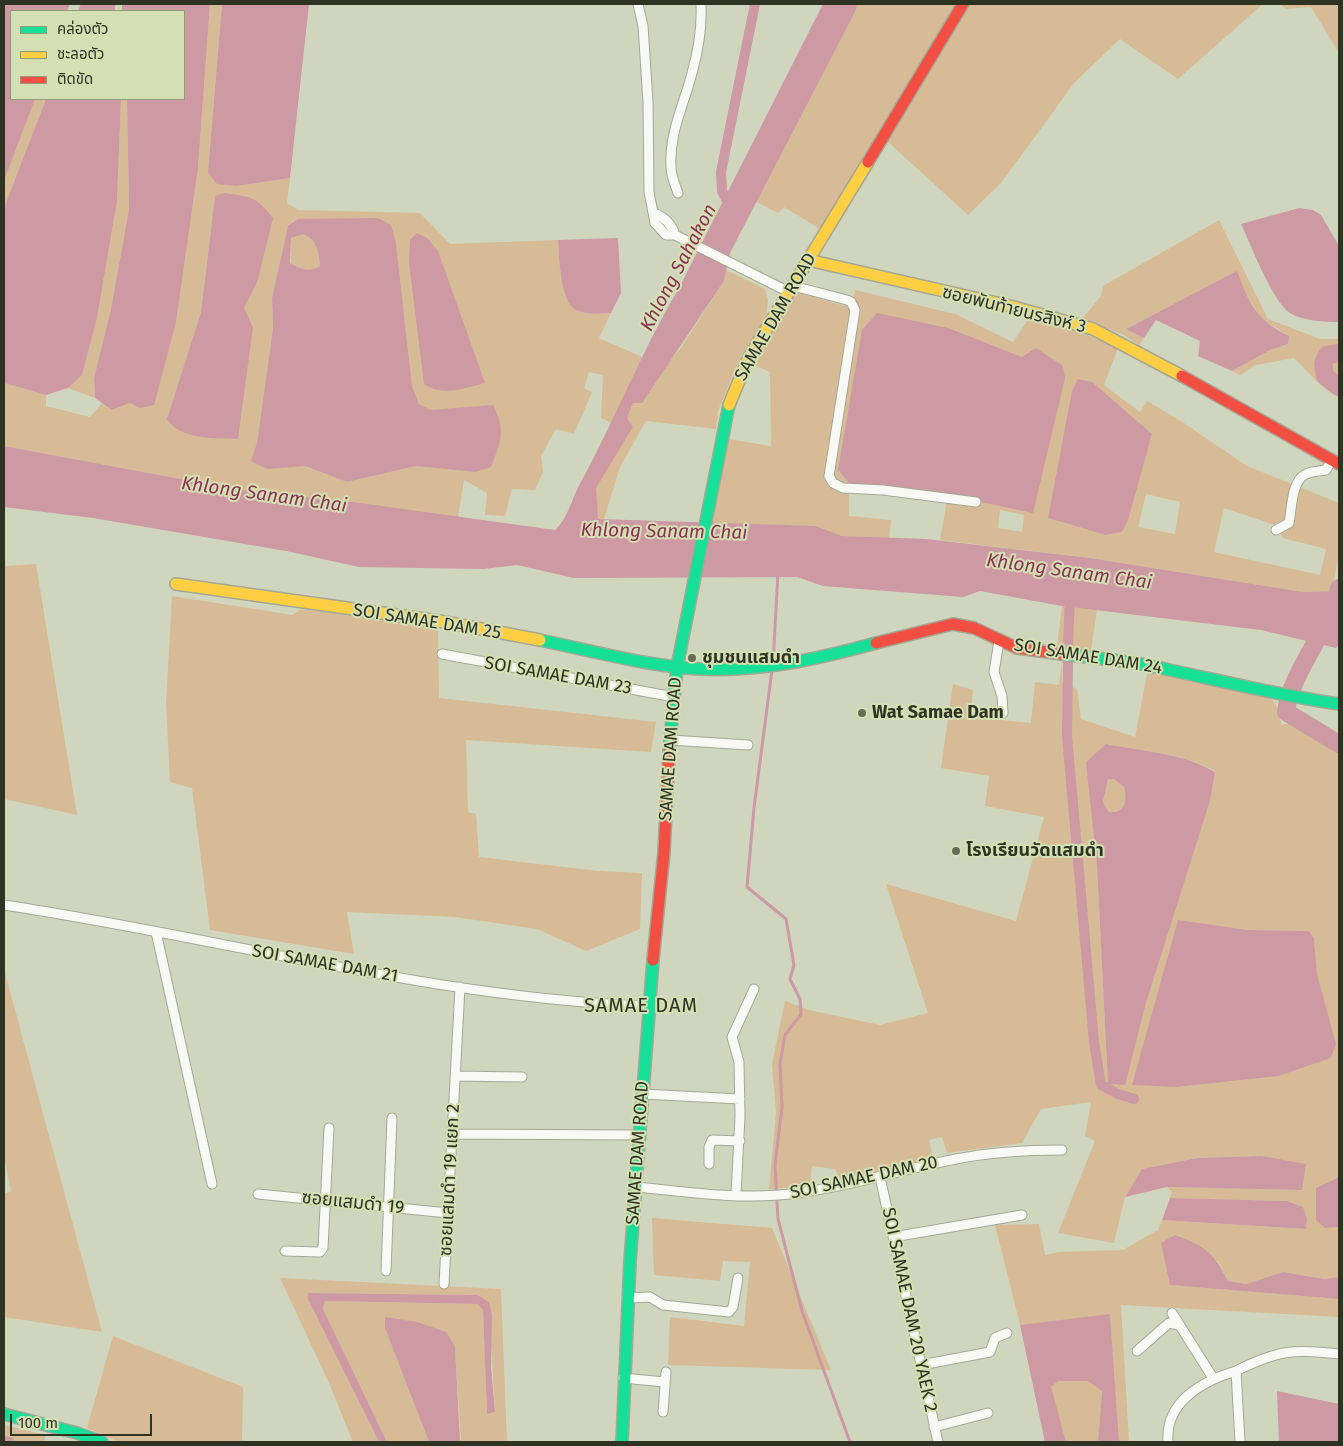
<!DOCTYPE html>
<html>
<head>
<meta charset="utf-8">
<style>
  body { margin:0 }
  #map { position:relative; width:1343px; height:1446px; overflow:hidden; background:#d0d6be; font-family:"Fira Sans","Noto Sans Thai",sans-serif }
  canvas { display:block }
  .frame { position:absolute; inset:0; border:5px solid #2f3322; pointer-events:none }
  .legend { position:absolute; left:10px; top:10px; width:175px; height:90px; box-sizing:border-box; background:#d4e0b4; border:1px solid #929b7a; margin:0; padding:6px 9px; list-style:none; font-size:15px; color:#2f3322 }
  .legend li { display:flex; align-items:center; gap:10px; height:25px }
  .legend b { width:25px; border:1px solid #929b7a }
  .scale { position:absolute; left:10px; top:1414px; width:142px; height:22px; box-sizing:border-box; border:2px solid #2f3322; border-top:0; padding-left:6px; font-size:15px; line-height:18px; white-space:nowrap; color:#2f3322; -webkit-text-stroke:4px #d4e0b4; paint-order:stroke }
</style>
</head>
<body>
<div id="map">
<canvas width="1343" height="1446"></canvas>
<div class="frame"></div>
<ul class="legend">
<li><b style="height:6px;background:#16e098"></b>คล่องตัว</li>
<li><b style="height:6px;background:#ffcf43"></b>ชะลอตัว</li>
<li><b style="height:6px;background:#f24e42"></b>ติดขัด</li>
</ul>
<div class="scale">100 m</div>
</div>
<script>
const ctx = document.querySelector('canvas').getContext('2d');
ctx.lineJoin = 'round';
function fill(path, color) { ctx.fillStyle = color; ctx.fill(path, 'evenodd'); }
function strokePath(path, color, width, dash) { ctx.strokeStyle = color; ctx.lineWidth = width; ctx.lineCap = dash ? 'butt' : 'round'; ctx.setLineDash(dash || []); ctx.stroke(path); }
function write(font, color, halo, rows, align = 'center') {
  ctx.font = font + ' "Fira Sans","Noto Sans Thai",sans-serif'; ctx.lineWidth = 4; ctx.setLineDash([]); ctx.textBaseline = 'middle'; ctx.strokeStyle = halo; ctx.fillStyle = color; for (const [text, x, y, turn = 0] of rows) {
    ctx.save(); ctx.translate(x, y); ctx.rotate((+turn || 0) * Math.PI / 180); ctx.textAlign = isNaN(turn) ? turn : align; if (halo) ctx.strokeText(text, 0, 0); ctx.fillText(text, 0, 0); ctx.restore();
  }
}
const green = new Path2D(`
  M210,4H222L208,172L237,186L290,178L287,203L298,210L420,213L450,244L558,240C559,256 560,302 577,310C587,315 600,314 611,313L599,338L642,357L612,423L601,418L603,375L589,372L584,388L592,392L574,434L556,429L541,456L543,472L535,490L512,489L505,516L485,515L487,493L464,480L458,517L234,489L4,446V383L46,395V406L90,417L102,403L112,410L130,403L140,408L176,322L198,168ZM215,196L257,283L244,308L253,327L167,419L201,312ZM288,226L396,243L412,386L419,404L429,410L451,409L475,472L416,466L347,482L305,466L252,461L257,443L273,328L272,298Z
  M857,4H958L821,228H818L784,207L778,213L755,201L856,10Z
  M971,4H1263L1178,79L1120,39L1075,82L1001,183L968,215L888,142Z
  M1279,4H1339V53L1311,7L1287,9Z
  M35,99H46L4,208V181Z
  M121,99H127L129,209L111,309L94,378L95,398L68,388L82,375L97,318L117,201Z
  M1219,220L1268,319L1320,339H1339V397C1324,392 1307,370 1294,358L1256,365L1240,375L1232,371L1270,350L1288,344L1289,336L1261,319L1244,291L1237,272L1127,328L1144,338L1139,345L1124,335L1082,319L1101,296L1103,286Z
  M303,234C317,239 319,253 320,266C309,273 301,269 291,263V238Z
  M726,270L765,289L768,300L766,318L741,356L718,411L716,429L646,421L620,467L604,519H598L595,488L633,427L627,418L633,403L680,349L724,281Z
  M855,290L955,314L1013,342L1030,317L1060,323L1118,348L1104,385L1140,412L1147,401L1181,421L1247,466L1339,503V554L1332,591L1303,592L1090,558L940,540L948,495L1022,357L1012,353L838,470L849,483V516L891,520L889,539L842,536L816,526L713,524L719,476L728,439L771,446L770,372L752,364L795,292L852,308ZM1135,420L1152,434L1122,532L1107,535L1048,518ZM1146,494L1180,502L1175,534L1138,527ZM1224,508L1278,526L1283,538L1326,549L1320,575L1214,552ZM1000,510L1024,515L1022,532L998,528Z
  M36,564L77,815L4,799V566Z
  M172,596L293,615L301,609L438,625L439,698L656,722L651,752L466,740L468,812L476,814L479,857L599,871L642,873L640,929L586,951L537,929L455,917L347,912L354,954L210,930L192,788L170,782L166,703Z
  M1062,606L1097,609L1091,651L1057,648Z
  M1062,662V682L1077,689L1081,719L1135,737L1148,669L1266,692L1276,705L1282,725L1306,719L1339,734V1177L1316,1188L1325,1228L1339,1227V1277L1325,1279L1283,1272L1246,1284L1228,1281L1218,1261L1170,1285L1339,1299V1317L1121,1305L1129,1442H1119L1110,1315L1020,1325L995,1225L1039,1224L1045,1255L1059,1252L1123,1250L1158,1230L1162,1220L1306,1229L1287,1201L1170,1198L1172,1192L1167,1187L1302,1190L1261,1156L1197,1158L1143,1169L1125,1197L1114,1243L1058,1233L1095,1141L1085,1136L1091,1102L1041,1109L1022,1143L947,1153L942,1137L929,1140L933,1159L840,1179L835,1169L812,1166L810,1186L769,1189L776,1113L772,1064L785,1001L809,1010L880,1025L928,1013L886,884L1016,921L1044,817L985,806L989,776L941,768L953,684L973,690L970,717L1031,723L1035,682L1059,685ZM1106,744C1141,751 1184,753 1215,771L1210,801L1146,1003L1124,1085L1108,1084L1097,865ZM1218,927L1247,930L1309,931L1314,938L1317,974L1335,1044L1331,1058L1279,1076L1177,1087Z
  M1108,779H1114L1124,787C1127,799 1126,814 1109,812L1103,802Z
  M4,969L102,1332L4,1317V1194L11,1191L4,1156Z
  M652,1218L772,1228L831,1370L668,1365L670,1317L744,1326L750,1262L723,1261L720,1281L654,1275Z
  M280,1278L501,1289L507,1442H461L455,1347L385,1317V1328L429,1442H387L323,1309L325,1301L477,1304L483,1310L487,1414L495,1412L489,1302L478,1295L308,1293V1299L379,1442H353L329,1383Z
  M113,1336L243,1387L242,1442H119L87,1428Z
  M1057,1381H1088L1102,1390L1098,1442H1066L1050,1387Z
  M4,1425L46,1435L44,1442H4Z`);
const water = new Path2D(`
  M4,4H70L67,11H11V99H35L4,181Z
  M81,4H115V11H78Z
  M122,4H210L198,168L176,322L154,405L140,408L130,403L112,410L95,398L94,378L111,309L129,209L127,99H184V11H122Z
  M222,4H309L290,178L237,186L217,184L208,172Z
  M823,4H857L856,10L730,253L724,281L642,403H633L627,418L633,427L596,488L598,519L816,526L842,536L926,539L1090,558L1303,592L1339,591V644L1336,648L1261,630L1062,606L980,591L963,597L823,586L797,577L574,578L517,565L484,569L359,567L286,551L93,518L4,507V446L234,489L360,503L555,530C569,517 572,497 582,480C616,417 642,350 679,288Z
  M46,99H121L117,201L97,318L82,375L68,388L46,395L4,383V208Z
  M224,193C251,197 256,196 273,218L257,283L244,308L253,327L238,439C215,438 180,440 167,419L201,312L215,196Z
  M1299,208L1313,210L1321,215L1339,246V322C1324,322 1303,321 1290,313C1272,301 1251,245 1241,224Z
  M378,218L391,225L396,243L412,386L419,404L430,410L493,405C506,430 501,442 491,467L475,472L416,466L347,482L305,466L267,469L251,461L257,443L273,328L272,298L288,226L298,219ZM303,234C317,239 319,253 320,266C309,273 301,269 290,263L291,238Z
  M417,233L427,238L438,251L485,383C465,388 443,397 424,384L409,262L410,240Z
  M618,238L621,293L611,313C600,314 587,315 576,310C560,302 559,256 558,240Z
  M1237,271C1250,305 1256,320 1289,336L1288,344L1270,350L1232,371L1198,356L1200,341L1156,320L1144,338L1126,329Z
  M877,313L948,328L1022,357L1036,348L1063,366L1065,378L1033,513L948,495L849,483L838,470L862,330Z
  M1078,379L1092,382L1152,434L1128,520L1122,532L1106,535L1048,518L1072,391Z
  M1106,744C1141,751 1184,753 1215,772L1210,801L1146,1003L1125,1085L1108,1084L1097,865L1086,762ZM1108,779H1114L1124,787C1127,799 1126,814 1109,812L1103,802Z
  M1178,920L1247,930L1309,931L1314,938L1317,974L1336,1044L1331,1058L1279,1076L1177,1087L1132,1085Z
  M1261,1156L1306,1164L1302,1190L1167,1187L1125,1197L1142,1169L1197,1158Z
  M1339,1177V1227L1325,1228L1316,1220V1188Z
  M1170,1198L1287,1201L1303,1207L1307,1219L1306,1229L1162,1220Z
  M1175,1235C1205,1246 1214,1253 1228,1281L1246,1284L1283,1272L1325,1279L1339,1277V1299L1170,1285L1161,1243Z
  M308,1293L478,1295L489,1302L492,1316L491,1367L495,1412L487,1414L483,1310L477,1304L325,1301L323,1309L387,1442H379L308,1299Z
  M1110,1314L1119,1442H1098L1102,1391L1088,1381H1058L1051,1387L1066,1442H1045L1020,1325Z
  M385,1317L417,1322L446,1332L455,1347L460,1442H429L385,1328Z
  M1277,1391L1339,1404V1442H1279Z`);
const stream = new Path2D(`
  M773,664L778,572
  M772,670L754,808L747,887L786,919L794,965L790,979L800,999L801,1014L785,1035L780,1064L782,1107L775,1165L778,1219L802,1311L850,1442`);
const canal = new Path2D(`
  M730,207L722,191L721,172L755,4
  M1068,647L1070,594
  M1068,662L1067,736L1094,1042L1101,1085L1118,1094L1134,1099
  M4,1441L9,1442`);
const river = new Path2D(`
  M1339,353L1327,355L1323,363L1325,376L1339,387
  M1339,588C1330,630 1290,673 1286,712L1339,744`);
const street = new Path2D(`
  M638,4L643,26L648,102L649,192L655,223L666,235H675L789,292
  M678,193C675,185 671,176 671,167C669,132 684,105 692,73C698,52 702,26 701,4
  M654,213C664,217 672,225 675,235
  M793,286L847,300L851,302L855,310L829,476L833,483L843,488L883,490L976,502
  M1276,530L1289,523C1292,509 1291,481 1306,474C1312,471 1320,471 1326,470L1331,461
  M999,641L994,672L1002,696L1003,713
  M442,654L674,697
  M670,740L748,745
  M4,905C219,937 431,998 649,1006
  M156,932L212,1184
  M455,1076L522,1077
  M642,1094L740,1099
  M451,1134L639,1135
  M709,1164V1147L712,1140L740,1141
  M880,1177L938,1442
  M635,1187C682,1191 731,1199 779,1195C839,1190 897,1170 956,1159C992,1152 1026,1150 1062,1150
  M258,1194L448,1213
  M736,1195L740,1116L739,1062L732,1037L754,989
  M893,1237L1022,1215
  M285,1251L320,1252L323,1248L329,1128
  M386,1271L392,1118
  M444,1284L460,987
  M628,1298L650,1297L663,1305L729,1312L733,1307L738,1278
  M1172,1313L1213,1378
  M1137,1351L1169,1323L1179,1325
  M921,1365L990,1352L995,1338L1007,1333
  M623,1378L664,1382
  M663,1412L666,1372
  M934,1427L988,1413
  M1168,1442C1165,1402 1202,1381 1236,1371
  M1240,1442L1236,1371C1276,1351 1294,1348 1339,1354`);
const fast = new Path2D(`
  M540,640C592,651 647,666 700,669C760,672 818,659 876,643
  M1062,654C1089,657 1115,660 1141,664C1207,677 1273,695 1339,704
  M669,752L677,667L729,405
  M4,1414L77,1433L102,1442
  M622,1442L630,1261L653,960`);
const slow = new Path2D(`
  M808,260L1010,306L1093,329L1182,376
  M729,405L748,359L868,162
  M176,584L439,621L540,640`);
const jam = new Path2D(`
  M868,162L963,4
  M1182,376L1339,464
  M876,643L953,624L974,628L1017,648L1062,654
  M653,960L664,852L669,752`);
const markers = [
  [692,658,5,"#676c59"],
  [862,713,5,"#676c59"],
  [956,851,5,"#676c59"]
];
const streetNames = [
  ["ซอยพันท้ายนรสิงห์ 3",1014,310,14],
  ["SAMAE DAM ROAD",776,317,-60],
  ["SOI SAMAE DAM 25",427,622,9],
  ["SOI SAMAE DAM 24",1088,657,9],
  ["SOI SAMAE DAM 23",558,676,10],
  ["SAMAE DAM ROAD",671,749,-86],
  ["SOI SAMAE DAM 21",325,964,10],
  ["SAMAE DAM ROAD",638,1153,-86],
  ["SOI SAMAE DAM 20",864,1178,-12],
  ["ซอยแสมดำ 19 แยก 2",450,1180,-87],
  ["ซอยแสมดำ 19",353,1203,6],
  ["SOI SAMAE DAM 20 YAEK 2",909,1310,78]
];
const poiNames = [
  ["ชุมชนแสมดำ",702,658],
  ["Wat Samae Dam",872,713],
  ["โรงเรียนวัดแสมดำ",966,851]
];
const waterNames = [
  ["Khlong Sahakon",679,268,-62],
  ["Khlong Sanam Chai",264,495,8],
  ["Khlong Sanam Chai",664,532,1],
  ["Khlong Sanam Chai",1069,572,8]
];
const quarterNames = [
  ["SAMAE DAM",641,1006]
];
fill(green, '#d7ba96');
fill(water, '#cd99a3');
strokePath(stream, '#cd99a3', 3);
strokePath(canal, '#cd99a3', 10);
strokePath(river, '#cd99a3', 18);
strokePath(street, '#a3a895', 11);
strokePath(fast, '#a3a895', 14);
strokePath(slow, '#a3a895', 14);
strokePath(jam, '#a3a895', 14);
strokePath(street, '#f8f9f5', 9);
strokePath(fast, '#16e098', 11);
strokePath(slow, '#ffcf43', 11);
strokePath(jam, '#f24e42', 11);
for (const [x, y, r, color] of markers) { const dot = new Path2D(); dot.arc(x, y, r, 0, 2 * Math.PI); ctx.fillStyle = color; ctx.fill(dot); strokePath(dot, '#d4e0b4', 2); }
write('18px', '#2f3322', '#d4e0b4', streetNames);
write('bold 18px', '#2f3322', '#d4e0b4', poiNames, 'left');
write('italic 19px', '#8c2f53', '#d4e0b4', waterNames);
ctx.letterSpacing = '1px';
write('20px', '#2f3322', '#d4e0b4', quarterNames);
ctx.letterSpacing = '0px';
</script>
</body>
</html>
